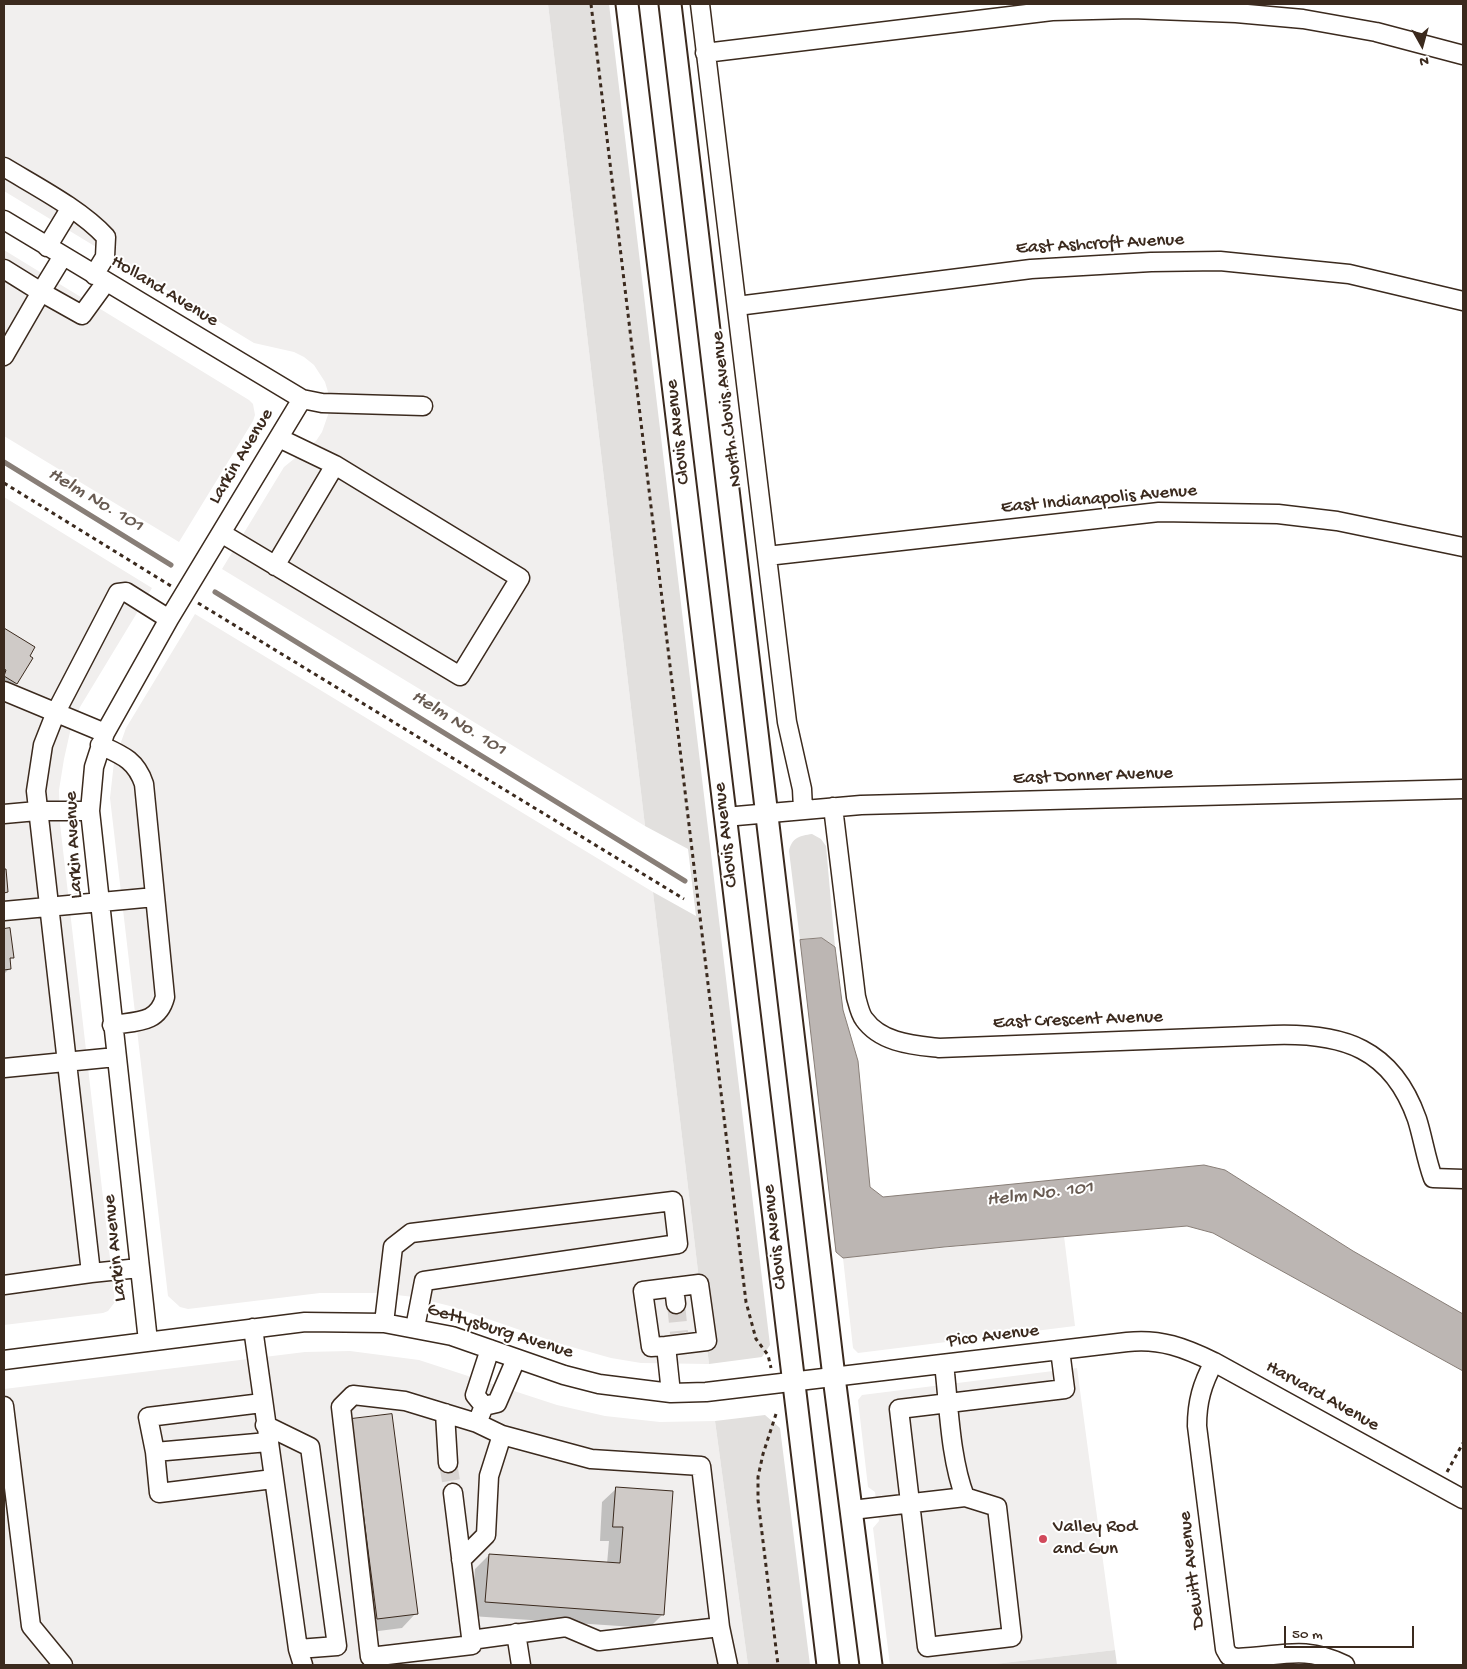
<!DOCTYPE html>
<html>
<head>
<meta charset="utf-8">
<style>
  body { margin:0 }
  #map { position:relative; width:1467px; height:1669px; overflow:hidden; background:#fff; font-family:"Gochi Hand",sans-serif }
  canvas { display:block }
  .frame { position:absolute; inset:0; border:5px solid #3b2a1e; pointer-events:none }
  .north { position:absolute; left:1397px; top:20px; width:50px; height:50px; -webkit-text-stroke:4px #fff; paint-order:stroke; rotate:173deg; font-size:14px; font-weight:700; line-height:20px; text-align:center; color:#3b2a1e }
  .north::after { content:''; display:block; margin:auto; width:18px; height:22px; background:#3b2a1e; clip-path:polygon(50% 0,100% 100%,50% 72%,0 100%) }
  .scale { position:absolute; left:1284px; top:1626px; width:130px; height:22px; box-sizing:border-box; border:2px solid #3b2a1e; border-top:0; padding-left:6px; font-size:15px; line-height:18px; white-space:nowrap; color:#3b2a1e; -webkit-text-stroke:4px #fff; paint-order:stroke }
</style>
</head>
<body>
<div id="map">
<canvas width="1467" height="1669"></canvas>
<div class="frame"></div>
<div class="north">N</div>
<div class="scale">50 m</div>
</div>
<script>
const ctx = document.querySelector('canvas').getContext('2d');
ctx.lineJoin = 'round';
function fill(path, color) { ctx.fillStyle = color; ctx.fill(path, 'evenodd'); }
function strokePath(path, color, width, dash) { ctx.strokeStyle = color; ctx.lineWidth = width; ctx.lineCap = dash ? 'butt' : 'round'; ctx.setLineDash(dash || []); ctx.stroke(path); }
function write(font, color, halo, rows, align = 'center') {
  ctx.font = font + ' "Gochi Hand",sans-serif'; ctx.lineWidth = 4; ctx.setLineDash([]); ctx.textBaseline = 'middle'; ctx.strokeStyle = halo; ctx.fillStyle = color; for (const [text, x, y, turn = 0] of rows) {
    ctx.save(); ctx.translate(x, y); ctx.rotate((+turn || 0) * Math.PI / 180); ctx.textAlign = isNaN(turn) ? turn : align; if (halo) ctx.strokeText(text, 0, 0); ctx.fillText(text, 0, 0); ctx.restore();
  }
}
const built = new Path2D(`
  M4,4H548L645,826L222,569L284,467L316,441L322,432L329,412L328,392L325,382L314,365L304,357L294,352L254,343L4,191Z
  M4,250L249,400L253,404L255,415L253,421L179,542L4,436Z
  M4,497L152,588L80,707L70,732L64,759L59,790L60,824L115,1302L108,1311L103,1313L4,1325Z
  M195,614L653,892L709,1364L641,1363L611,1358L561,1344L450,1306L414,1297L379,1293H320L188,1309L180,1307L168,1296L110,798L114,762L126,728Z
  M1064,1236L1075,1326L858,1353L853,1348L843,1258Z
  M350,1351L419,1360L557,1405L605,1416L660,1422L715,1421L748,1665H4V1389L305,1352Z
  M1077,1368L1115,1650L986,1665H890L873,1528L879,1521L875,1492L868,1487L858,1400L862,1395Z`);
const green = new Path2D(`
  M548,4H609L770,1345L762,1357L709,1364L653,892L696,916L688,849L645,826Z
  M812,834L821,839L826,846L835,947L822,938L800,940L789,851C792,837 800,836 812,834Z
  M765,1415L780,1428L810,1665H748L715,1421Z
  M1115,1650L1117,1665H986Z`);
const water = new Path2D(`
  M822,938L835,947L843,1010L858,1061L870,1187L883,1197L1204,1165L1225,1170L1353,1251L1463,1314V1371L1213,1233L1187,1226L944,1247L843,1258L836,1252L800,940Z`);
const shadow = new Path2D(`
  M4,630L33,648L16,683L6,694L4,692Z
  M9,929L12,957L9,961L10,968L4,974V930Z
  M352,1420L416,1613L402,1628L363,1633Z
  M617,1488L663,1614L649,1628L471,1616L475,1569L489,1555L607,1564L609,1541H600L602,1502Z`);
const stream = new Path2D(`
  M4,462L171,565
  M215,592L685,881`);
const building = new Path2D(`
  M4,628L35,647L30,656L33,658L17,684L4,676L6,670L4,669Z
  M4,869H6L8,892L4,893Z
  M10,928L14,958H10L11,969L4,970V929Z
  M392,1414L418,1614L377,1619L351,1419Z
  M616,1487L673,1491L664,1615L485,1602L489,1554L620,1563L623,1527H613Z`);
const minorTunnel = new Path2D(`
  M676,1304L679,1333
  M448,1463L453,1493`);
const path = new Path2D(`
  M591,4L746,1302L756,1339L768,1355L771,1368
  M4,483L171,586
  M198,603L684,899
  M776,1414L763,1454L758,1477V1500L778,1665
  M1447,1472L1463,1443`);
const minor = new Path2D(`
  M700,4L787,722L802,789L803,809
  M705,53L1052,11L1132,9L1236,13L1303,19L1376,32L1463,55
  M4,167C37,187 80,209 106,237L105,257L94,275
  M4,220L302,399L322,403L423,406
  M47,247L70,209
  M4,269L41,292L63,256
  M737,306L1031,269L1151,262L1220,261L1349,274L1463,301
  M4,356L41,292L82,315L106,282
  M221,533L460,676L520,578L335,465L279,438
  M767,556L1159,512L1278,514L1337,521L1463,547
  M275,566L335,465
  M4,691L105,733
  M100,745C122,755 136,760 144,784L165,997C158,1024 136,1021 112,1025
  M833,807L856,997C858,1004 860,1014 864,1019C881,1043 913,1045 939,1048L1274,1035C1343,1033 1392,1048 1417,1119C1423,1138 1426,1159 1433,1178L1463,1179
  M4,814L37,811H90
  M725,817L861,805L1463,789
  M4,911L155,897
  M4,1068L116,1057
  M91,1273L139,1268
  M4,1285L91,1273L36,791L43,745L56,712L118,593L126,592L169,619
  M674,1287L676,1304
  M384,1323L393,1247L411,1233L673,1201L678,1244L424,1281L415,1328
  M253,1328L298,1649L303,1665
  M148,1341L90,811L94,767L105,733L169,619L302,399
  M666,1346L707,1341L699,1284L643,1291L651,1347L666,1346L671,1393
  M4,1360L305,1322L384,1323L452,1336L564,1375L599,1384L671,1393L706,1392L1127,1342C1160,1338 1185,1348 1214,1362L1463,1499
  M1214,1362C1202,1384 1197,1402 1197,1426L1225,1649L1229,1656L1237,1658C1280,1657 1303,1644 1345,1665
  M944,1364C949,1406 950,1458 965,1497L997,1507L1012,1637L927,1647L899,1409L1065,1389L1060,1350
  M4,1406L31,1626L63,1665
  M484,1406L497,1403L516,1359
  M484,1406L475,1395L490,1349
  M445,1413L448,1463
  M265,1425L310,1447L337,1646L298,1649
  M268,1442L155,1452L159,1493L273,1479
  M155,1452L148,1417L262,1403
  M453,1493L472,1645L370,1657L341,1407L353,1395L405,1401L477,1423L484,1406
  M852,1510L965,1497
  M461,1560L486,1535L489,1476L502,1435L477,1423
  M720,1627L728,1665
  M516,1633L521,1665
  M471,1640L566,1627L599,1641L720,1627L701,1466L591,1459L502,1435`);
const major = new Path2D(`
  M627,4L828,1665
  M670,4L834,1377L871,1665`);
const markers = [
  [1043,1539,5,"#d1495b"]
];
const streetNames = [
  ["East Ashcroft Avenue",1100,245,-3],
  ["Holland Avenue",164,292,31],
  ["North Clovis Avenue",728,409,-97],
  ["Clovis Avenue",679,432,-97],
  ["Larkin Avenue",242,457,-59],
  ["East Indianapolis Avenue",1099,500,-5],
  ["East Donner Avenue",1093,777,-2],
  ["Clovis Avenue",727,835,-97],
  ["Larkin Avenue",75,845,-93],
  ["East Crescent Avenue",1078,1021,-2],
  ["Clovis Avenue",776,1237,-97],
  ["Larkin Avenue",116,1248,-96],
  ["Gettysburg Avenue",500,1332,17],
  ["Pico Avenue",993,1337,-7],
  ["Harvard Avenue",1322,1397,29],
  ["Dewitt Avenue",1193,1570,-97]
];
const poiNames = [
  ["Valley Rod",1053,1528],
  ["and Gun",1053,1550]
];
const waterNames = [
  ["Helm No. 101",95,501,31],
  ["Helm No. 101",458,724,32],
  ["Helm No. 101",1040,1195,-7]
];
fill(built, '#f1efee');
fill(green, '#e2e0de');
fill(water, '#bcb6b3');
strokePath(water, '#887e77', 1);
fill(shadow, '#0003');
strokePath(stream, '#887e77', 5);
fill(building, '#cfcac7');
strokePath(building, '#3b2a1e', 1);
strokePath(minorTunnel, '#d8d4d2', 18, [18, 9]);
strokePath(minor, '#3b2a1e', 21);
strokePath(major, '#3b2a1e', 25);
strokePath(path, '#3b2a1e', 3, [4, 4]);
strokePath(minor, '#fff', 18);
strokePath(major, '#fff', 21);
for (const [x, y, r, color] of markers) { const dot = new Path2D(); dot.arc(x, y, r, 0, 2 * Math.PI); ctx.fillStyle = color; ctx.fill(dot); strokePath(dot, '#fff', 2); }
write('19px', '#3b2a1e', '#fff', streetNames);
write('19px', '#3b2a1e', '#fff', poiNames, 'left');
write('italic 20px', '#685b52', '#fff', waterNames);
</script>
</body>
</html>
